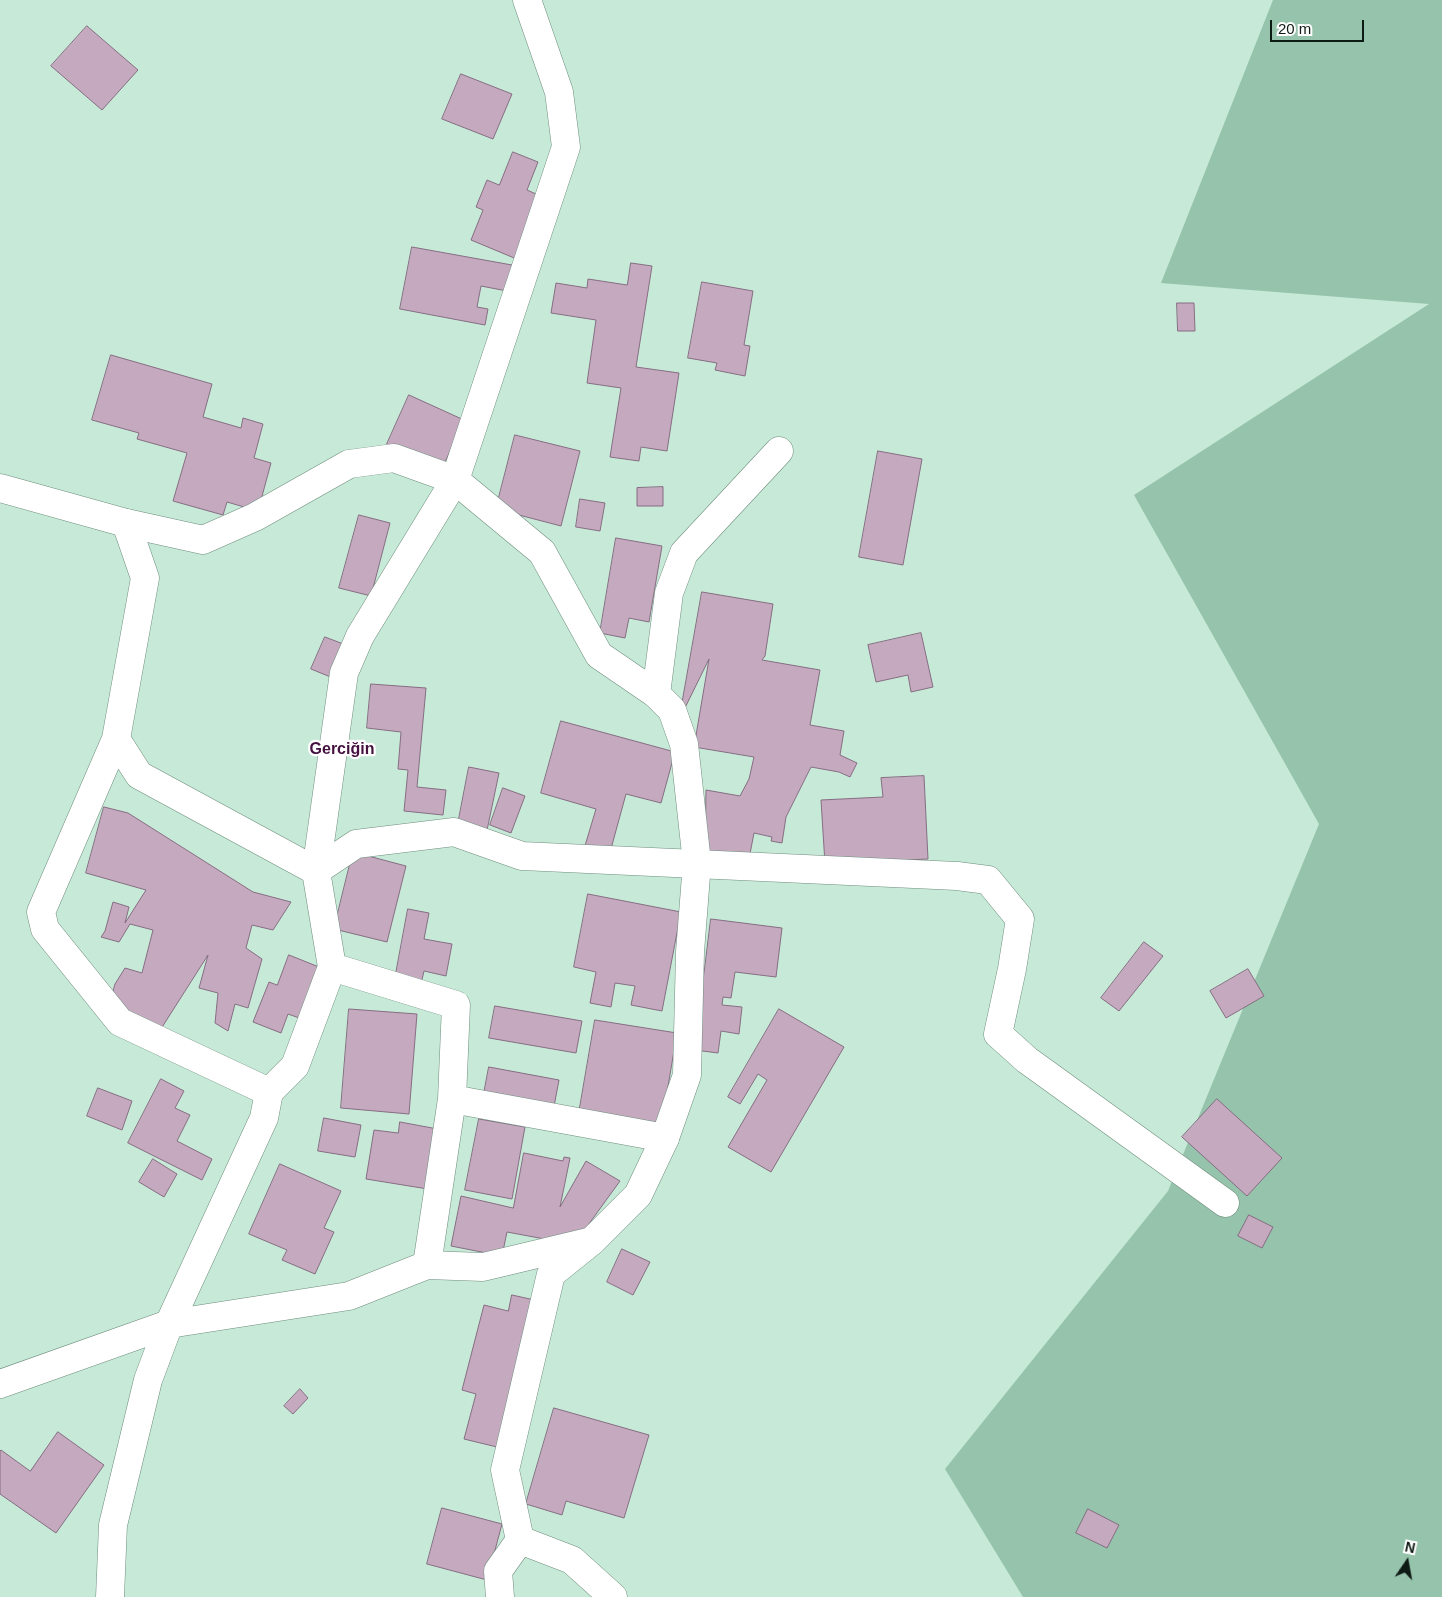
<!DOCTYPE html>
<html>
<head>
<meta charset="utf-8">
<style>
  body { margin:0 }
  #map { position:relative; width:1442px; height:1597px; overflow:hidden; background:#c7e9d7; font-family:Arial,sans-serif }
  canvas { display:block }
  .north { position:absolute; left:1382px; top:1537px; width:50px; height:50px; -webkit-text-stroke:4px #fff; paint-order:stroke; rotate:12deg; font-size:14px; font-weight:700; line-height:20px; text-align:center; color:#0e1a14 }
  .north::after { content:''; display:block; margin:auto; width:18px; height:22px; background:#0e1a14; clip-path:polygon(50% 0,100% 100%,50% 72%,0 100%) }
  .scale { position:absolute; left:1270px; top:20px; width:94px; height:22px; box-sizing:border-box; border:2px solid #0e1a14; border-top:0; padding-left:6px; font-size:15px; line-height:18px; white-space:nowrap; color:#0e1a14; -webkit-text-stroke:4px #fff; paint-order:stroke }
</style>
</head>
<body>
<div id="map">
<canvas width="1442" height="1597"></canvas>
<div class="north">N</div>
<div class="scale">20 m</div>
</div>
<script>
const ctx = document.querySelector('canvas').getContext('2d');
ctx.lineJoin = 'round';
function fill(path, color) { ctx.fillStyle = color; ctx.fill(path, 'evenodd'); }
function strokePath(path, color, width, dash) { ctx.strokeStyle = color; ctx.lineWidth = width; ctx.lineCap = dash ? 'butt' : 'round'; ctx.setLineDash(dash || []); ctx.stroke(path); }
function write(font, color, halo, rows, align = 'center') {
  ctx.font = font + ' Arial,sans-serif'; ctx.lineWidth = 4.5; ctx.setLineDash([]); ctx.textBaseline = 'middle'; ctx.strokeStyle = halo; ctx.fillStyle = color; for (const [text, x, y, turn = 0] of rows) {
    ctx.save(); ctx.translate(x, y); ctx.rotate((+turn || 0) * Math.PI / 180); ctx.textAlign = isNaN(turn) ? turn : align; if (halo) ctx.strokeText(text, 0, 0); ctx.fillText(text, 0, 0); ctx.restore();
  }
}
const green = new Path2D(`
  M1273,0H1442V1597H1023L945,1469L1168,1191L1319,824L1134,495L1429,304L1161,283Z`);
const building = new Path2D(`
  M87,26L138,70L102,110L51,66Z
  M461,74L512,94L493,139L442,119Z
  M513,152L538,162L527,190L545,198L519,260L471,240L483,210L476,207L487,180L499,185Z
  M412,247L512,265L507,291L481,286L477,307L488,309L485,325L400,309Z
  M631,263L652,266L636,367L679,373L667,451L641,447L639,461L610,457L621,388L587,383L596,320L551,313L556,283L587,288L588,279L627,285Z
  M702,282L753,291L744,345L750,346L745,376L715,370L717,363L688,358Z
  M1177,303H1194L1195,331H1178Z
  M111,355L212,384L203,417L241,428L243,418L263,424L254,458L271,463L258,511L227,502L223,515L173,501L187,453L137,439L139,433L92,420Z
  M409,395L464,420L442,469L387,444Z
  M515,435L580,451L561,526L496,509Z
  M878,451L922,459L903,565L859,557Z
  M663,487V506H637V488Z
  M580,499L605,503L600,531L576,527Z
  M359,515L390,523L371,596L339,588Z
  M616,538L662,546L649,622L629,618L625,638L600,633Z
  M702,592L773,604L765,656L762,660L820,670L810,725L844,731L840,755L857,763L850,777L839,772L811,767L786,817L782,843L771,841L772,837L754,833L749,859L705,854L706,790L740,796L749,779L754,757L694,747L709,659L679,720Z
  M921,633L933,687L911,692L908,675L876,682L868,645Z
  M325,637L346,645L333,678L311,669Z
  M371,684L426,688L417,787L446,790L443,815L404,811L408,770L398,769L401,732L367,728Z
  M561,721L675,752L661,803L626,794L609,856L584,849L596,809L541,793Z
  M469,767L499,773L486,835L457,829Z
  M924,776L928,859L825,864L821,800L883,797L881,778Z
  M503,788L525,796L511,833L490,825Z
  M104,807L128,813L253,892L291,902L273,930L252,925L246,948L262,959L248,1008L235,1004L228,1031L215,1023L218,993L199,988L208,955L159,1032L110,1001L115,984L125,968L142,973L153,930L130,924L119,942L101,937L105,931L113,902L129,907L125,923L146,890L86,873Z
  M353,852L406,866L387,942L334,929Z
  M588,894L681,912L662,1011L631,1005L635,986L615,983L611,1007L590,1003L596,972L574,967Z
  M408,909L429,913L424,939L452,944L446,976L424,971L421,984L395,979Z
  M711,919L782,928L776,977L735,972L731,998L723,997L722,1005L742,1007L739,1034L721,1031L718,1053L695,1050Z
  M1144,942L1163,956L1119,1011L1101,998Z
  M289,955L324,969L305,1020L288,1014L281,1033L253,1022L269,982L277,985Z
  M1248,969L1264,996L1226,1018L1210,991Z
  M495,1006L582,1021L576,1053L489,1038Z
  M349,1009L417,1014L409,1114L341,1108Z
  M779,1009L844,1047L771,1172L728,1147L767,1080L758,1074L740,1104L728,1097Z
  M595,1020L677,1033L661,1128L578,1119Z
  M489,1067L559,1080L552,1117L482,1104Z
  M161,1079L184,1091L175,1108L190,1115L177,1141L212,1159L202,1180L128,1143Z
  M98,1088L132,1101L122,1130L87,1116Z
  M1217,1099L1282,1158L1247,1196L1182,1137Z
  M324,1118L361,1125L355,1157L318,1151Z
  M479,1119L525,1127L512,1199L465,1190Z
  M400,1122L443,1130L434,1190L366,1179L374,1130L398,1133Z
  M524,1153L563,1161L564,1157L570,1158L560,1207L586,1161L620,1181L578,1239L550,1240L507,1232L502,1256L451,1246L461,1196L513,1208Z
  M153,1159L177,1174L164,1197L139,1182Z
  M280,1164L341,1191L324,1228L334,1232L315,1274L282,1260L287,1250L249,1234Z
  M1249,1215L1273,1227L1262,1248L1238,1236Z
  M622,1249L650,1262L633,1295L607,1282Z
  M512,1295L539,1301L501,1448L464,1439L476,1394L462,1390L484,1305L508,1311Z
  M300,1389L308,1398L293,1414L284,1406Z
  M554,1408L649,1435L624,1518L566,1501L562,1515L526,1504Z
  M58,1432L104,1465L56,1533L0,1494V1451L1,1450L30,1471Z
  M442,1508L502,1524L487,1580L427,1564Z
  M1088,1509L1119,1525L1107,1548L1076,1533Z`);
const minor = new Path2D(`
  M126,523L145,578L116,739L139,775L316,871L356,844L454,832L522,856L957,876L988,880L1020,919L1012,969L998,1034L1027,1060L1225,1203
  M656,694L669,593L684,553L779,451
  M116,739L41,912L45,929L120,1022L269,1092
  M332,967L456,1005L452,1099L427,1265
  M452,1099L665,1138
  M520,1540L572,1560L613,1597
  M110,1597L113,1525L148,1380L169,1324L264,1118L269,1092L295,1066L332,967L316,871L344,673L360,636L455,480L566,147L559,92L527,0
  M500,1597L498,1571L520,1540L505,1470L551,1274L592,1241`);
const tertiary = new Path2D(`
  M0,488L126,523L203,540L255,517L349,464L394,458L455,480L542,552L599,655L656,694L672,710L684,744L697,863L690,952L687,1075L665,1138L638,1195L592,1241L483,1267L427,1265L349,1296L169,1324L0,1384`);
const quarterNames = [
  ["Gerciğin",342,750]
];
fill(green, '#95c3ab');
fill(building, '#c4a9bf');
strokePath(building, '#866d82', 1);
strokePath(minor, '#6e8e7d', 29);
strokePath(tertiary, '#6e8e7d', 29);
strokePath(minor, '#fff', 28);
strokePath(tertiary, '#fff', 28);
write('bold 16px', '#45113f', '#fff', quarterNames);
</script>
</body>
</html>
